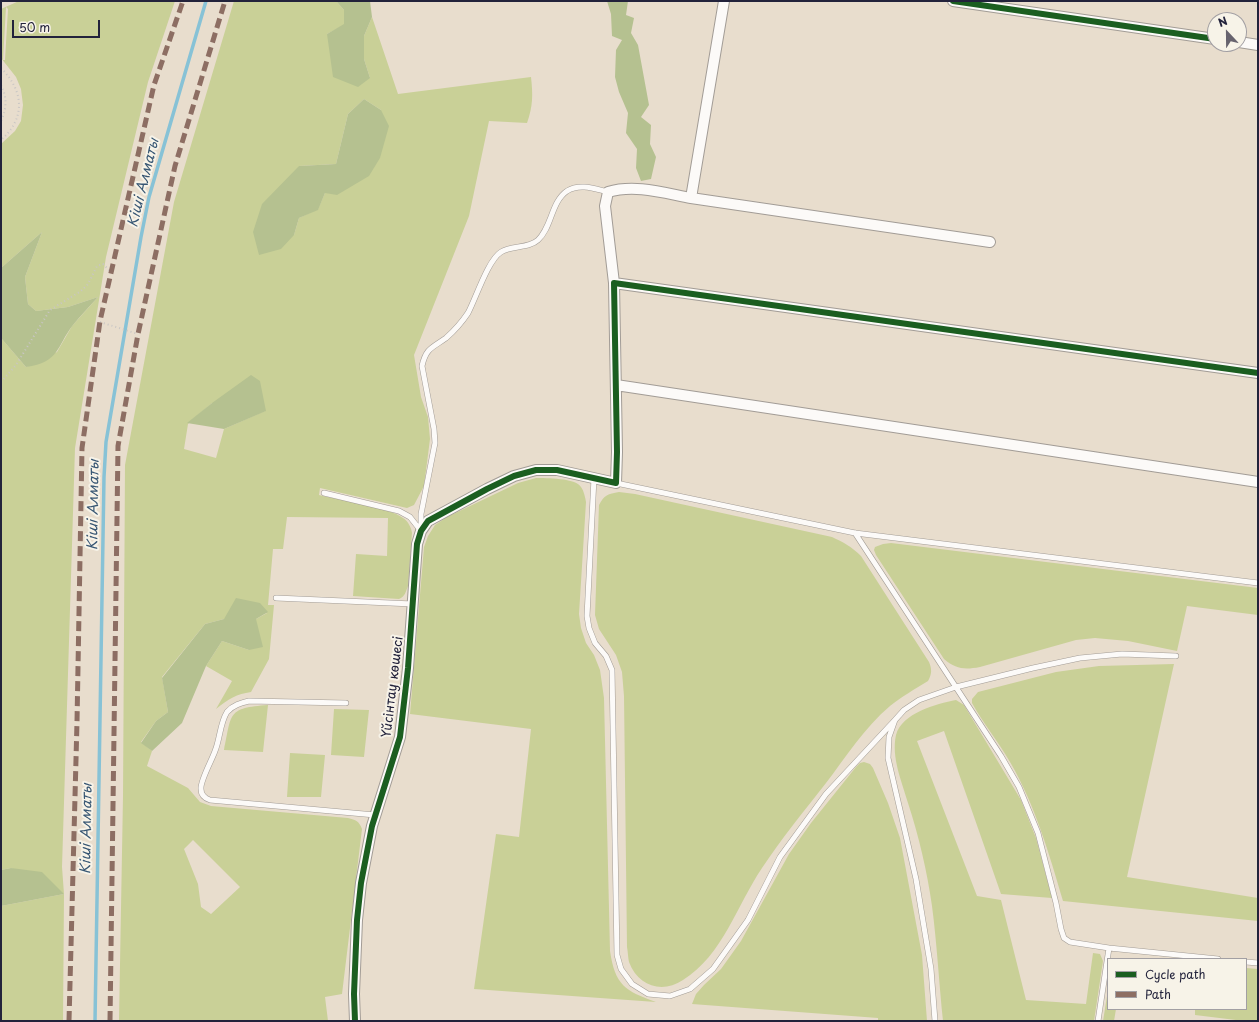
<!DOCTYPE html>
<html>
<head>
<meta charset="utf-8">
<style>
  body { margin:0 }
  #map { position:relative; width:1259px; height:1022px; overflow:hidden; background:#e8ddcd; font-family:"Playpen Sans",sans-serif }
  canvas { display:block }
  .frame { position:absolute; inset:0; border:2px solid #22223b; pointer-events:none }
  .legend { position:absolute; left:1107px; top:958px; width:140px; height:52px; box-sizing:border-box; background:#f7f3e8; border:1px solid #a29fa3; margin:0; padding:5px 7px; list-style:none; font-size:12px; color:#22223b }
  .legend li { display:flex; align-items:center; gap:8px; height:20px }
  .legend b { width:20px; border:1px solid #a29fa3 }
  .north { position:absolute; left:1207px; top:12px; width:40px; height:40px; box-sizing:border-box; background:#f7f3e8; border:1px solid #a29fa3; border-radius:50%; rotate:338deg; font-size:11px; font-weight:700; line-height:16px; text-align:center; color:#22223b }
  .north::after { content:''; display:block; margin:auto; width:14px; height:18px; background:#67636e; clip-path:polygon(50% 0,100% 100%,50% 72%,0 100%) }
  .scale { position:absolute; left:12px; top:20px; width:88px; height:18px; box-sizing:border-box; border:2px solid #22223b; border-top:0; padding-left:5px; font-size:12px; line-height:14px; white-space:nowrap; color:#22223b; -webkit-text-stroke:3px #f7f3e8; paint-order:stroke }
</style>
</head>
<body>
<div id="map">
<canvas width="1259" height="1022"></canvas>
<div class="frame"></div>
<ul class="legend">
<li><b style="height:5px;background:#1b5e20"></b>Cycle path</li>
<li><b style="height:5px;background:#8d6e63"></b>Path</li>
</ul>
<div class="north">N</div>
<div class="scale">50 m</div>
</div>
<script>
const ctx = document.querySelector('canvas').getContext('2d');
ctx.lineJoin = 'round';
function fill(path, color) { ctx.fillStyle = color; ctx.fill(path, 'evenodd'); }
function strokePath(path, color, width, dash) { ctx.strokeStyle = color; ctx.lineWidth = width; ctx.lineCap = dash ? 'butt' : 'round'; ctx.setLineDash(dash || []); ctx.stroke(path); }
function write(font, color, halo, rows, align = 'center') {
  ctx.font = font + ' "Playpen Sans",sans-serif'; ctx.lineWidth = 4; ctx.setLineDash([]); ctx.textBaseline = 'middle'; ctx.strokeStyle = halo; ctx.fillStyle = color; for (const [text, x, y, turn = 0] of rows) {
    ctx.save(); ctx.translate(x, y); ctx.rotate((+turn || 0) * Math.PI / 180); ctx.textAlign = isNaN(turn) ? turn : align; if (halo) ctx.strokeText(text, 0, 0); ctx.fillText(text, 0, 0); ctx.restore();
  }
}
const green = new Path2D(`
  M19,1H175L148,82L106,257L75,448L62,867L64,894L63,1021H1V906L64,894L11,868L1,870V338L26,367L57,352L72,326L98,297L68,307L36,311L28,304L25,277L42,232L1,268V144L15,131L21,121L23,105L21,89L16,77L1,58V9ZM6,7L8,9L5,60H3Z
  M234,1H336L344,10V25L327,34L370,78L364,59V36L372,17L398,94L531,77C533,95 533,106 527,123L489,121L469,216L414,355L421,397L428,417L430,439L424,486L414,505L407,508L320,488L319,495C339,500 389,507 403,518C408,521 411,527 412,533L408,586C406,591 405,597 399,599L353,596L356,554L387,556L388,518L287,517L283,549H273L268,605H274L269,659L251,692C237,694 228,699 216,709L232,681L206,666L222,641L249,650L256,619L267,613L224,619L205,624L162,677L168,712L156,721L141,742L152,751L147,766L188,788L200,802L211,806L348,818C356,820 359,821 362,829L342,994L325,997L328,1021H119L123,796L125,465L174,202ZM364,99L381,110L325,193L318,209L299,218L294,235L299,166L336,164L348,114ZM212,403L265,411L224,429L216,458L184,449L188,424ZM193,840L240,887L211,914L201,907L198,884L184,849Z
  M536,478C546,478 576,478 581,487C584,491 585,497 586,502L579,614L581,628L586,643L594,655L600,670L604,698L610,951C615,985 625,991 656,1002L474,989L496,834L519,837L531,729L410,714L424,547L428,536L435,525L447,517L518,483Z
  M619,492L635,494L832,537C843,542 852,547 861,556L929,662C932,669 932,674 928,681C915,689 901,697 890,706C864,728 846,757 826,783C804,811 782,838 762,868C737,905 723,955 683,980C662,994 638,986 629,962C628,958 628,952 627,947L624,696L622,672L616,655L599,629L595,615L599,505C604,495 608,494 619,492Z
  M891,543L1258,588V615L1187,606L1177,651L1128,641L1095,638L1076,640L980,667C964,670 956,669 944,659L876,555L874,550L875,547L883,544Z
  M1174,664L1127,877L1258,898V921L1063,901C1049,853 1035,805 1010,762C998,741 983,723 972,703V699L978,692L1056,672L1099,666Z
  M956,700L964,705L1021,800L1036,838L1052,898L1001,894L944,731L917,741L977,896L1001,900L1026,1000L1086,1004L1093,953L1100,954L1103,961L1094,1021H943C939,983 937,944 932,906C927,871 919,837 908,803C902,782 891,757 896,735C902,713 936,704 956,700Z
  M268,705L263,752L224,750C232,713 227,708 268,705Z
  M334,709L369,710L364,757L331,755Z
  M290,753L325,755L321,797H287Z
  M864,762L870,764L873,768L888,803L900,838L922,955L927,1021H878V1018L692,1004L696,994L704,985L721,969L741,941L789,854L811,823L856,767L860,763Z
  M1246,968L1258,969V1021H1244L1195,1015V1009H1246Z
  M1108,990V1009H1116L1114,1021H1103Z`);
const forest = new Path2D(`
  M336,1H370L372,17L364,36V59L370,78L358,87L333,77L327,34L344,24V10Z
  M607,1H628L626,15L634,18L631,33L638,45L649,105L641,117L651,125L650,144L656,157L651,179L641,181L636,168L637,149L626,133L628,113L619,92L615,77L616,50L622,40L612,36L611,14Z
  M364,99L381,110L389,126L380,158L369,176L337,195L325,193L318,210L299,218L294,235L281,249L259,255L253,232L262,204L299,166L336,164L348,114Z
  M42,232L25,277L28,304L36,311L68,307L98,297C90,306 81,315 73,325C56,347 60,362 26,367L1,338V268Z
  M251,375L260,381L266,411L224,429L187,423L212,403Z
  M236,598L260,603L268,612L256,619L263,647L249,650L222,641L206,666L182,723L152,751L141,743L156,721L168,712L162,678L205,624L224,619Z
  M11,868L42,872L64,894L1,906V870Z`);
const stream = new Path2D(`
  M95,1021L104,477L106,442L141,237L149,197L206,1`);
const path = new Path2D(`
  M1,68C24,91 26,118 1,140
  M1,85C7,97 7,108 1,121
  M100,322L138,334
  M1,382L16,365L50,310L81,291L88,284L97,266L103,264L111,272`);
const lane = new Path2D(`
  M594,478L587,616L589,628L595,643L606,656L612,670L617,955L621,969L632,984L648,994L670,996L690,989L713,969L748,920L780,857L826,794L895,720
  M616,483L855,533L1258,583
  M324,493L399,511L410,517L421,531V514L435,443L434,429L422,366C426,348 432,348 446,338C454,331 462,322 468,313C476,298 488,260 501,252C512,245 528,249 538,240C552,227 551,202 567,191C580,183 595,189 608,192
  M855,533L1001,756L1019,787L1038,833L1056,903L1061,929L1064,938L1070,942L1109,948L1098,1021
  M276,598L413,604
  M346,703L249,701C241,703 233,705 227,712C220,723 220,739 215,751C212,760 200,781 201,789C201,795 204,798 210,800L375,815
  M1109,948L1218,959
  M1246,962L1258,963
  M935,1021L931,969L916,879L888,758L889,737L895,720L904,710L919,700L956,687L1033,668L1080,658L1122,654L1176,656`);
const street = new Path2D(`
  M953,1L1215,39
  M1239,42L1258,45
  M691,198L990,242
  M614,283L605,206L608,192C635,184 664,193 691,198L724,1
  M616,385L1258,482
  M355,1021L354,994L357,920L361,883L372,826L400,737L408,668L417,544L421,531L428,521L487,489L514,476L536,470H557L616,483L617,452L614,283L1258,373`);
const quiet = new Path2D(`
  M69,1021L77,722L82,448L100,321L154,85L183,1
  M110,1021L118,446L138,334L175,166L225,1`);
const cycleway = new Path2D(`
  M953,1L1215,39
  M355,1021L354,994L357,920L361,883L372,826L400,737L408,668L417,544L421,531L428,521L487,489L514,476L536,470H557L616,483L617,452L614,283L1258,373`);
const streetNames = [
  ["Үйсінтау көшесі",393,687,-83]
];
const waterNames = [
  ["Кіші Алматы",144,183,-76],
  ["Кіші Алматы",94,505,-89],
  ["Кіші Алматы",87,829,-89]
];
fill(green, '#c9d097');
fill(forest, '#b5c190');
strokePath(stream, '#87c2d6', 3.5);
strokePath(lane, '#a29c96', 6);
strokePath(street, '#a29c96', 12);
strokePath(path, '#c9c6c4', 2, [1, 3]);
strokePath(lane, '#fcfaf8', 5);
strokePath(street, '#fcfaf8', 10);
strokePath(quiet, '#8d6e63', 5, [10, 5]);
strokePath(cycleway, '#1b5e20', 6);
write('13px', '#22223b', '#f7f3e8', streetNames);
write('italic 14px', '#375673', '#f7f3e8', waterNames);
</script>
</body>
</html>
